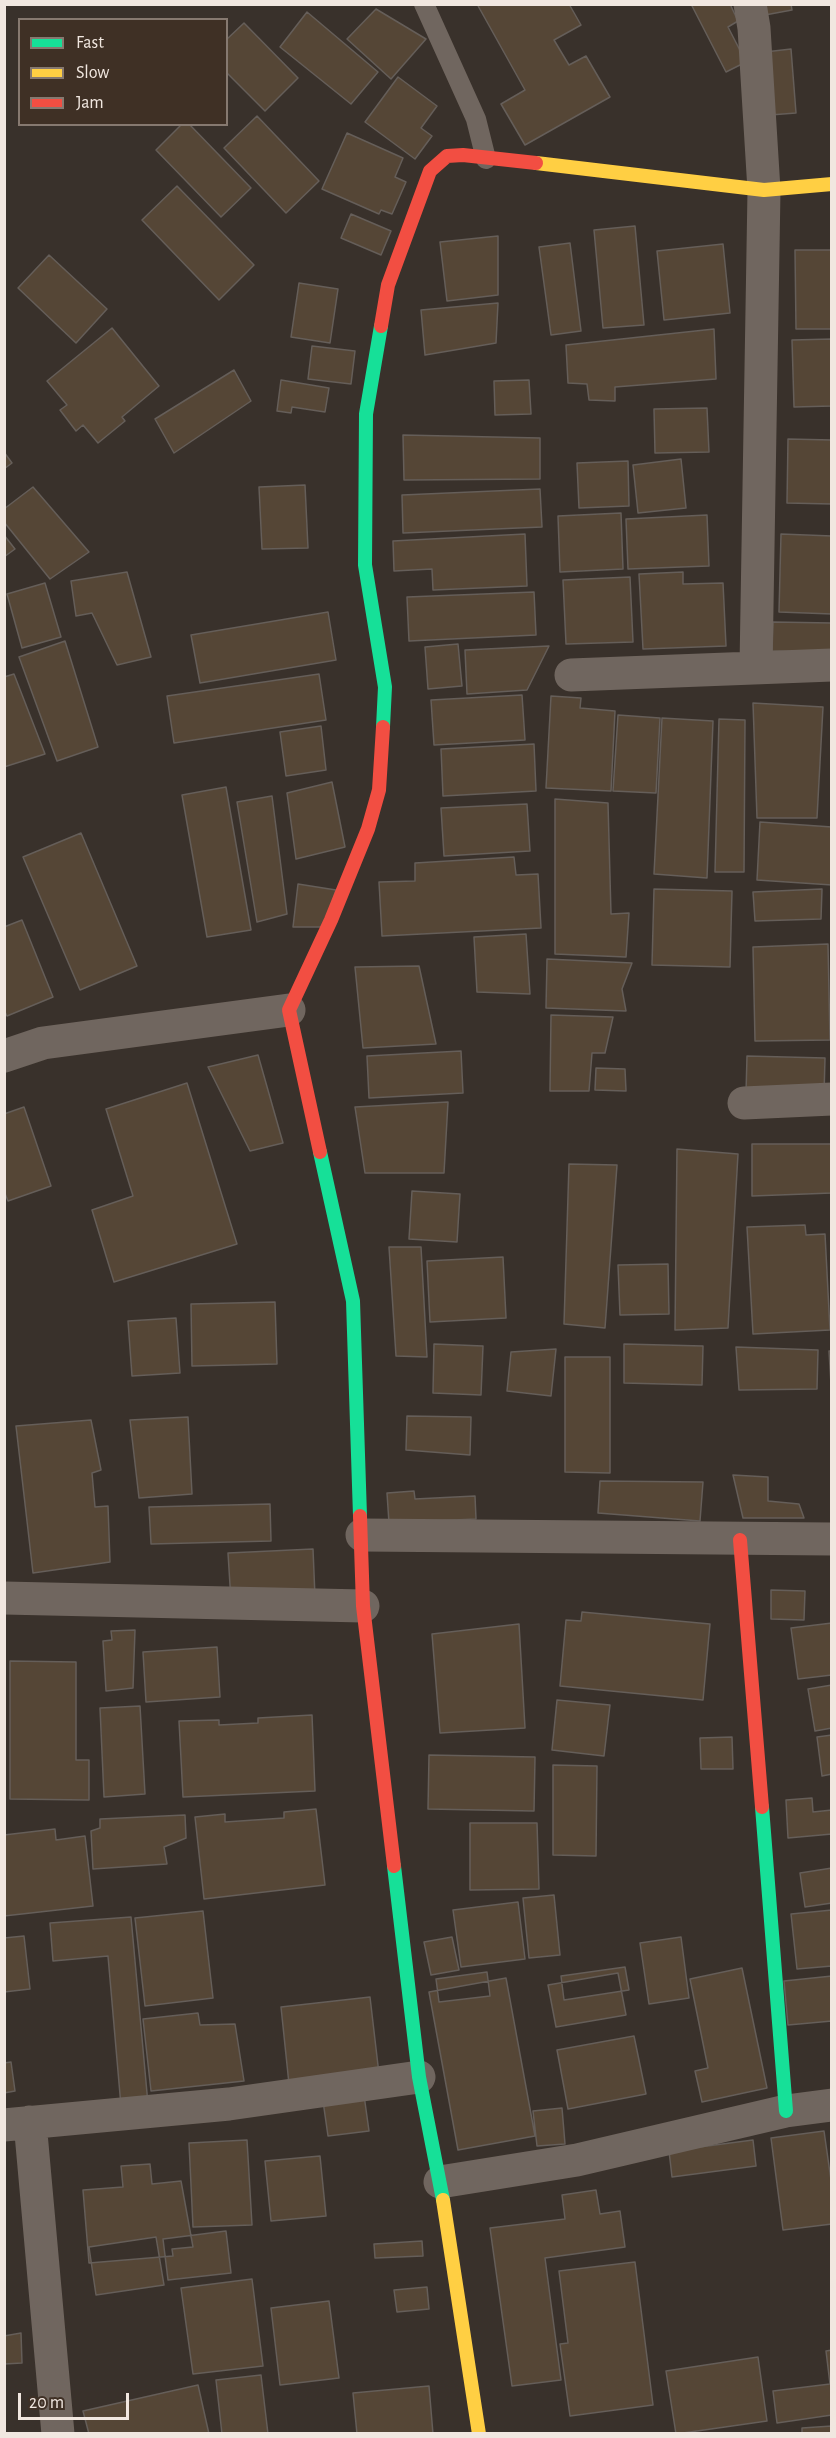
<!DOCTYPE html>
<html>
<head>
<meta charset="utf-8">
<style>
  body { margin:0 }
  #map { position:relative; width:836px; height:2438px; overflow:hidden; background:#39312b; font-family:"Alegreya Sans",sans-serif }
  canvas { display:block }
  .frame { position:absolute; inset:0; border:6px solid #f1e7e0; pointer-events:none }
  .legend { position:absolute; left:18px; top:18px; width:210px; height:108px; box-sizing:border-box; background:#3f3025; border:2px solid #867970; margin:0; padding:8px 10px; list-style:none; font-size:18px; color:#f1e7e0 }
  .legend li { display:flex; align-items:center; gap:12px; height:30px }
  .legend b { width:30px; border:2px solid #867970 }
  .scale { position:absolute; left:18px; top:2393px; width:111px; height:27px; box-sizing:border-box; border:3px solid #f1e7e0; border-top:0; padding-left:8px; font-size:18px; line-height:21px; white-space:nowrap; color:#f1e7e0; -webkit-text-stroke:4px #3f3025; paint-order:stroke }
</style>
</head>
<body>
<div id="map">
<canvas width="836" height="2438"></canvas>
<div class="frame"></div>
<ul class="legend">
<li><b style="height:8px;background:#16e098"></b>Fast</li>
<li><b style="height:8px;background:#ffcf43"></b>Slow</li>
<li><b style="height:8px;background:#f24e42"></b>Jam</li>
</ul>
<div class="scale">20 m</div>
</div>
<script>
const ctx = document.querySelector('canvas').getContext('2d');
ctx.lineJoin = 'round';
function fill(path, color) { ctx.fillStyle = color; ctx.fill(path, 'evenodd'); }
function strokePath(path, color, width, dash) { ctx.strokeStyle = color; ctx.lineWidth = width; ctx.lineCap = dash ? 'butt' : 'round'; ctx.setLineDash(dash || []); ctx.stroke(path); }
const building = new Path2D(`
  M477,4H569L581,25L554,40L569,65L586,56L610,97L525,145L501,104L525,90Z
  M691,4H730L738,21L728,27L746,62L726,72Z
  M762,4H791L792,10L765,15Z
  M376,9L426,39L391,79L347,39Z
  M307,12L378,72L351,104L280,47Z
  M244,23L298,78L265,111L226,72V40Z
  M791,49L796,113L770,115L765,52Z
  M398,77L437,106L421,128L432,136L415,159L365,122Z
  M257,116L319,181L286,213L224,148Z
  M182,124H189L251,188L221,217L156,150Z
  M347,133L403,158L395,177L406,182L392,214L381,210L379,214L322,189Z
  M177,186L254,265L219,300L142,220Z
  M351,214L391,231L381,255L341,238Z
  M635,226L644,325L603,328L594,230Z
  M498,236V295L447,301L440,242Z
  M570,243L581,331L551,335L539,247Z
  M723,244L730,313L664,320L657,251Z
  M795,250H832V329H796Z
  M49,255L107,309L76,343L18,288Z
  M299,283L338,289L330,343L291,337Z
  M498,303L496,343L425,355L421,310Z
  M112,328L159,386L122,417L125,421L98,443L83,425L76,431L60,410L67,405L47,381Z
  M714,329L716,379L615,387V401L589,400L587,384L568,383L566,345Z
  M832,339V406L794,407L792,340Z
  M312,346L355,351L351,384L308,379Z
  M234,370L251,401L174,453L155,419Z
  M281,380L329,388L325,412L292,407L291,413L277,411Z
  M529,380L531,414L495,415L494,381Z
  M707,408L709,452L655,453L654,409Z
  M403,435L540,438V479L404,480Z
  M788,439L832,440V504L787,503Z
  M4,452L12,463L4,469Z
  M681,459L686,508L638,513L633,465Z
  M628,461L629,506L579,508L577,463Z
  M305,485L308,548L262,549L259,487Z
  M33,487L89,552L50,579L4,522V509Z
  M540,489L542,527L403,533L402,495Z
  M621,513L623,569L560,572L558,516Z
  M707,515L709,566L628,569L626,519Z
  M525,534L527,586L433,590L432,569L394,571L393,541Z
  M781,534L832,536V614L779,612Z
  M4,535L15,549L4,557Z
  M127,572L151,657L117,665L92,613L76,616L71,581Z
  M683,572V584L723,583L726,646L643,649L639,574Z
  M630,577L633,642L566,644L563,580Z
  M45,583L61,637L22,648L7,594Z
  M534,592L536,635L409,641L407,597Z
  M328,612L336,660L200,683L191,635Z
  M773,622L832,623V653L772,651Z
  M65,641L98,747L57,761L19,657Z
  M458,644L462,686L428,689L425,647Z
  M549,646L527,690L467,694L465,650Z
  M14,674L45,754L4,767V677Z
  M319,674L326,720L174,743L167,696Z
  M522,695L525,740L434,745L431,700Z
  M551,696L581,698L580,708L615,711L611,791L546,788Z
  M753,703L823,707L817,818H757Z
  M618,715L660,718L656,793L613,791Z
  M662,718L713,721L707,878L654,874Z
  M719,719L745,720L744,872H715Z
  M321,726L326,770L286,776L280,732Z
  M534,744L536,791L443,796L441,749Z
  M332,782L345,847L296,859L287,793Z
  M226,787L251,930L207,937L182,795Z
  M272,796L287,914L257,922L237,802Z
  M555,799L608,803L611,914L629,913L626,957L555,954Z
  M527,804L530,851L444,856L441,808Z
  M760,822L832,827V885L757,880Z
  M81,833L137,966L80,990L23,857Z
  M514,857L516,875L538,874L541,928L382,936L379,882L415,881V863Z
  M298,884L336,890L324,927H293Z
  M654,889L732,891L730,967L652,965Z
  M822,889L821,919L755,921L753,892Z
  M22,920L53,997L7,1016L4,1010V927Z
  M526,934L530,994L477,992L474,937Z
  M828,944L830,1040L755,1041L753,947Z
  M547,959L632,963L622,989L626,1011L546,1008Z
  M419,966L436,1044L363,1048L355,967Z
  M551,1015L613,1017L605,1053H592L589,1091H550Z
  M461,1051L463,1093L369,1098L367,1056Z
  M258,1055L283,1143L250,1151L208,1067Z
  M747,1056L825,1058L824,1095L746,1093Z
  M596,1068L625,1069L626,1091L595,1090Z
  M187,1083L237,1244L114,1282L92,1210L133,1196L106,1109Z
  M448,1102L444,1173H365L355,1107Z
  M24,1107L51,1186L8,1201L4,1191V1114Z
  M752,1144H832V1193L752,1196Z
  M677,1149L738,1154L728,1328L675,1330Z
  M569,1164L617,1165L605,1328L564,1324Z
  M412,1191L460,1194L457,1242L409,1239Z
  M805,1225L806,1235L825,1234L830,1330L753,1334L747,1227Z
  M389,1247H421L427,1357L396,1356Z
  M503,1257L506,1318L430,1322L427,1261Z
  M668,1264L669,1314L620,1315L618,1265Z
  M275,1302L277,1364L192,1366L191,1304Z
  M176,1318L180,1373L132,1376L128,1321Z
  M434,1344L483,1346L481,1395L433,1393Z
  M624,1344L703,1346L702,1385L624,1383Z
  M736,1347L818,1350L817,1389L739,1390Z
  M556,1349L551,1396L507,1391L511,1352Z
  M829,1351H832V1401Z
  M565,1357H610V1473L565,1472Z
  M407,1416L471,1417L470,1455L406,1450Z
  M188,1417L192,1494L139,1498L130,1420Z
  M91,1420L101,1470L92,1473L95,1507L108,1506L110,1562L33,1573L16,1426Z
  M733,1475L768,1477V1501L799,1504L804,1518H743Z
  M600,1481L703,1482L700,1521L598,1513Z
  M414,1491L415,1499L475,1496L476,1519L389,1523L387,1493Z
  M270,1504L271,1541L151,1544L149,1507Z
  M313,1549L315,1597L231,1601L228,1553Z
  M771,1590L805,1591L804,1620L771,1619Z
  M582,1612L710,1624L703,1700L560,1686L566,1620L581,1621Z
  M832,1623V1675L798,1679L791,1628Z
  M519,1624L525,1728L440,1733L432,1634Z
  M135,1630L133,1688L106,1691L103,1641L112,1640L111,1631Z
  M217,1647L220,1697L146,1702L143,1652Z
  M10,1661L76,1662V1760H89V1800L10,1799Z
  M832,1685V1728L815,1731L808,1689Z
  M557,1700L610,1705L604,1756L552,1750Z
  M140,1706L145,1794L104,1797L100,1708Z
  M312,1715L315,1791L183,1797L179,1721L219,1720V1725L258,1723V1718Z
  M832,1735V1774L822,1776L817,1737Z
  M732,1737L733,1769H701L700,1738Z
  M429,1755L535,1757L534,1811L428,1809Z
  M553,1765L597,1766L596,1856L553,1855Z
  M812,1798L813,1812L832,1810V1834L788,1838L786,1800Z
  M316,1809L325,1885L204,1899L195,1817L225,1814V1822L284,1818V1812Z
  M185,1815L186,1838L164,1847L167,1864L93,1869L91,1831L100,1828V1819Z
  M470,1823H537L539,1889L470,1890Z
  M55,1829L56,1840L85,1836L93,1906L4,1916V1835Z
  M832,1868V1903L805,1907L800,1873Z
  M554,1895L560,1955L529,1958L523,1898Z
  M518,1902L525,1959L461,1967L453,1910Z
  M832,1910V1966L797,1969L791,1914Z
  M203,1911L213,1998L145,2006L135,1918Z
  M131,1917L148,2104L121,2106L108,1956L53,1961L50,1923Z
  M24,1936L30,1989L4,1992V1938Z
  M452,1937L459,1970L431,1975L424,1942Z
  M681,1937L689,1998L649,2004L640,1943Z
  M625,1967L629,1990L564,2000L561,1976Z
  M742,1968L767,2088L702,2102L695,2071L708,2068L690,1979Z
  M487,1972L490,1996L439,2002L436,1979Z
  M618,1973L626,2015L556,2027L548,1985Z
  M832,1976V2021L788,2025L784,1981Z
  M506,1978L535,2136L458,2150L429,1992Z
  M370,1997L379,2074L289,2084L281,2007Z
  M198,2013L200,2025L235,2024L244,2081L151,2091L143,2019Z
  M634,2036L646,2094L568,2109L557,2050Z
  M11,2062L15,2091L4,2093V2063Z
  M364,2095L369,2131L328,2136L323,2101Z
  M562,2108L565,2144L537,2146L533,2111Z
  M824,2131L832,2187V2224L783,2230L771,2138Z
  M247,2140L252,2225L193,2227L189,2143Z
  M753,2140L756,2166L672,2177L669,2151Z
  M320,2156L326,2216L271,2221L265,2161Z
  M150,2164L152,2184L181,2181L193,2247L172,2249L173,2256L89,2263L83,2190L123,2187L121,2166Z
  M596,2190L600,2214L620,2211L625,2247L545,2258L561,2380L512,2386L490,2228L565,2219L562,2195Z
  M226,2231L231,2273L168,2280L163,2239Z
  M156,2237L164,2285L96,2295L89,2247Z
  M422,2241L423,2256L375,2258L374,2244Z
  M635,2262L653,2405L570,2416L560,2344L568,2343L559,2271Z
  M252,2279L263,2366L193,2374L181,2288Z
  M427,2287L429,2309L397,2312L394,2290Z
  M329,2301L339,2378L280,2385L271,2308Z
  M21,2333L22,2363L4,2364V2336Z
  M832,2350V2415L777,2423L773,2391L830,2384L826,2351Z
  M758,2357L767,2421L676,2434L666,2371Z
  M261,2375L268,2434H222L216,2380Z
  M198,2385L209,2434H89L83,2411Z
  M429,2386L433,2434H357L353,2393Z
  M832,2426V2434H802V2428Z`);
const lane = new Path2D(`
  M424,4L476,119L486,159`);
const street = new Path2D(`
  M750,4L754,28L764,190L756,666
  M571,675L832,665
  M4,1056L43,1043L289,1010
  M744,1103L832,1099
  M362,1535L832,1539
  M4,1598L363,1606
  M30,2122L58,2434
  M4,2125L229,2104L419,2077
  M440,2182L577,2160L786,2111L832,2105`);
const fast = new Path2D(`
  M381,326L366,414L365,565L385,687L383,727
  M320,1152L353,1301L360,1516
  M762,1807L786,2111
  M394,1866L419,2077L443,2200`);
const slow = new Path2D(`
  M536,163L764,190L832,184
  M443,2200L479,2434`);
const jam = new Path2D(`
  M381,326L388,285L430,171L447,156L463,155L536,163
  M320,1152L289,1010L331,920L368,829L379,790L383,727
  M360,1516L363,1606L394,1866
  M740,1540L762,1807`);
fill(building, '#554636');
strokePath(building, '#655e59', 1.5);
strokePath(lane, '#70665f', 20);
strokePath(street, '#70665f', 33);
strokePath(fast, '#16e098', 14);
strokePath(slow, '#ffcf43', 14);
strokePath(jam, '#f24e42', 14);
</script>
</body>
</html>
